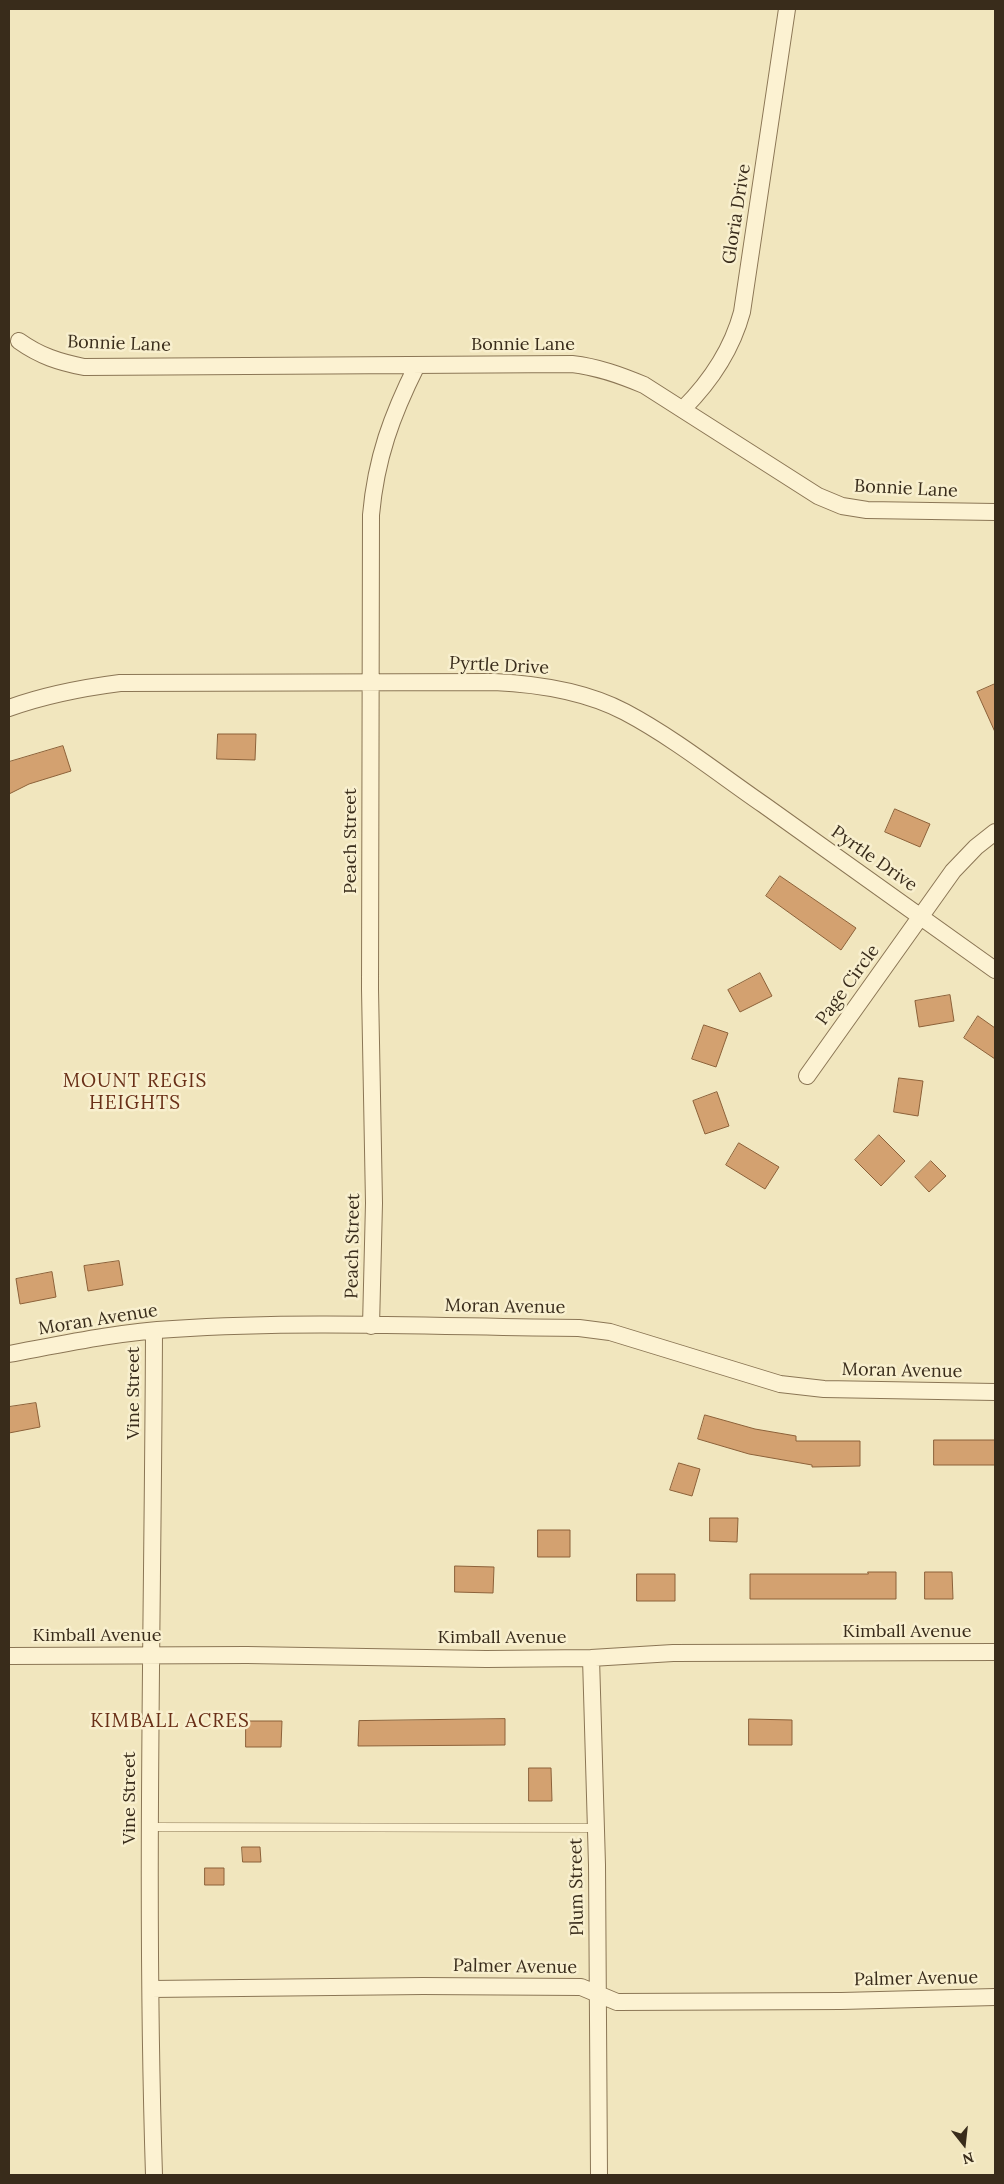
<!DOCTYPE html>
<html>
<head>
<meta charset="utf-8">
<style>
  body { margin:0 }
  #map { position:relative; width:1004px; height:2184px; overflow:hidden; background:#f1e6be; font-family:Lora,serif }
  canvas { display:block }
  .frame { position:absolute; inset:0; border:10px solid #392c1b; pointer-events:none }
  .north { position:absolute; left:939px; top:2119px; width:50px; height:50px; -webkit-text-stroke:4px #f8efce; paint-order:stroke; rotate:164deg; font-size:14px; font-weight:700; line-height:20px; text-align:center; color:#392c1b }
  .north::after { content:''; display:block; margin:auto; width:18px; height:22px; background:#392c1b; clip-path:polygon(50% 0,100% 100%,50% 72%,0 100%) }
</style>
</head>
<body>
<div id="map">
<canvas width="1004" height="2184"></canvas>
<div class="frame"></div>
<div class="north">N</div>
</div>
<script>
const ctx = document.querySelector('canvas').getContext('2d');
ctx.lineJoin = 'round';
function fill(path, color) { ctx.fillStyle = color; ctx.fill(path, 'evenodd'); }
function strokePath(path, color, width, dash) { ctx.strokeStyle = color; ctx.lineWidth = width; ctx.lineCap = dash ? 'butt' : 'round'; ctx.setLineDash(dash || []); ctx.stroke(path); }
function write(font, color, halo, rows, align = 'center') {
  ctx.font = font + ' Lora,serif'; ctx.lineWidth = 5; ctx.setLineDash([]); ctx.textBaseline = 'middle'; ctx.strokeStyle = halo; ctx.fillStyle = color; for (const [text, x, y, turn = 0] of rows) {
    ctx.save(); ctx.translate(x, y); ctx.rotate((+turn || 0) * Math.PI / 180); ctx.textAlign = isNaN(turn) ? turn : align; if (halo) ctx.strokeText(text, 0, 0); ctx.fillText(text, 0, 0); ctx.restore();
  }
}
const building = new Path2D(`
  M995,684V732L977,692Z
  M218,734H256L255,760L217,759Z
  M63,746L71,771L29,784L9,794V762Z
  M895,809L930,824L920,847L885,832Z
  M780,876L856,928L841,950L766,896Z
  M760,973L772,996L740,1012L728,990Z
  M950,995L954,1021L919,1027L915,1001Z
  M978,1016L995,1028V1059L964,1038Z
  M704,1025L728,1033L716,1067L692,1059Z
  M899,1078L923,1081L918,1116L894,1112Z
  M717,1092L729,1126L705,1134L693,1101Z
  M879,1135L905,1161L881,1186L855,1160Z
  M739,1143L779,1167L765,1189L726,1165Z
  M931,1161L946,1176L929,1192L915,1177Z
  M119,1261L123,1285L88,1291L84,1266Z
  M52,1272L56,1297L20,1304L16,1279Z
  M36,1403L40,1427L9,1433V1407Z
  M705,1415L755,1429L796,1436V1441H860V1466L812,1467V1465L749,1454L698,1439Z
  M934,1440H995V1465H934Z
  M679,1463L700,1469L692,1496L670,1490Z
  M710,1518H738L737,1542L710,1541Z
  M538,1530H570V1557H538Z
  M455,1566L494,1567L493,1593L455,1592Z
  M868,1572H896V1599H750V1574H868Z
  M925,1572H952L953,1599H925Z
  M637,1574H675V1601H637Z
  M505,1719V1745L358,1746L359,1721Z
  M749,1719L792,1720V1745H749Z
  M246,1721H282L281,1747H246Z
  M529,1768H551L552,1801H529Z
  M242,1847H260L261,1862H243Z
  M205,1868H224V1885H205Z`);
const service = new Path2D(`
  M150,1827L596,1828`);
const minor = new Path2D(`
  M19,341C40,356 59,362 84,367L572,364C598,367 620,375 644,385L818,496L842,506L867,510L995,512
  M683,409C710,382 732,349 742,312L787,9
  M9,708C45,695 81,688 120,683L494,682C539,684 585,691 625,712C674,738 719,774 764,805C841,860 918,915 995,970
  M807,1076L953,871L976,847L995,832
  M371,1326L374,1203L370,989L371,515C376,458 392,415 417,365
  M154,1331C153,1612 145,1894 154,2175
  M9,1354C63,1344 118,1332 173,1329C308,1320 444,1327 579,1328L610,1332L780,1384L824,1389L995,1392
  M9,1656L247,1655L486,1659L591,1658L673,1653L995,1652
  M591,1658L597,1865L599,2175
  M151,1989L423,1986L581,1987L617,2002L841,2001L995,1997`);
const streetNames = [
  ["Gloria Drive",737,214,-81],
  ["Bonnie Lane",119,344,2],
  ["Bonnie Lane",523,345],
  ["Bonnie Lane",906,489,3],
  ["Pyrtle Drive",499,666,3],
  ["Peach Street",351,841,-90],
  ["Pyrtle Drive",874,859,35],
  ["Page Circle",848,985,-54],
  ["Peach Street",353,1246,-89],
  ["Moran Avenue",505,1307,1],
  ["Moran Avenue",98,1320,-9],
  ["Moran Avenue",902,1371,1],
  ["Vine Street",134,1393,-90],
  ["Kimball Avenue",907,1632],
  ["Kimball Avenue",97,1636],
  ["Kimball Avenue",502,1638],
  ["Vine Street",130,1798,-90],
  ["Plum Street",577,1887,-91],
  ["Palmer Avenue",515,1967,1],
  ["Palmer Avenue",916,1979,-1]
];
const neighbourhoodNames = [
  ["MOUNT REGIS",135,1082],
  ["HEIGHTS",135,1104],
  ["KIMBALL ACRES",170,1722]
];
fill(building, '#d3a170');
strokePath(building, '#8c6139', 1);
strokePath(service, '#8b7655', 9);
strokePath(minor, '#8b7655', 18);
strokePath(service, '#fcf2d2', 8);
strokePath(minor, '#fcf2d2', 16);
write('18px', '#392c1b', '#f8efce', streetNames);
ctx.letterSpacing = '1px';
write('19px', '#692f17', '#f8efce', neighbourhoodNames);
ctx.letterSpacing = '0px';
</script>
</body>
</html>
